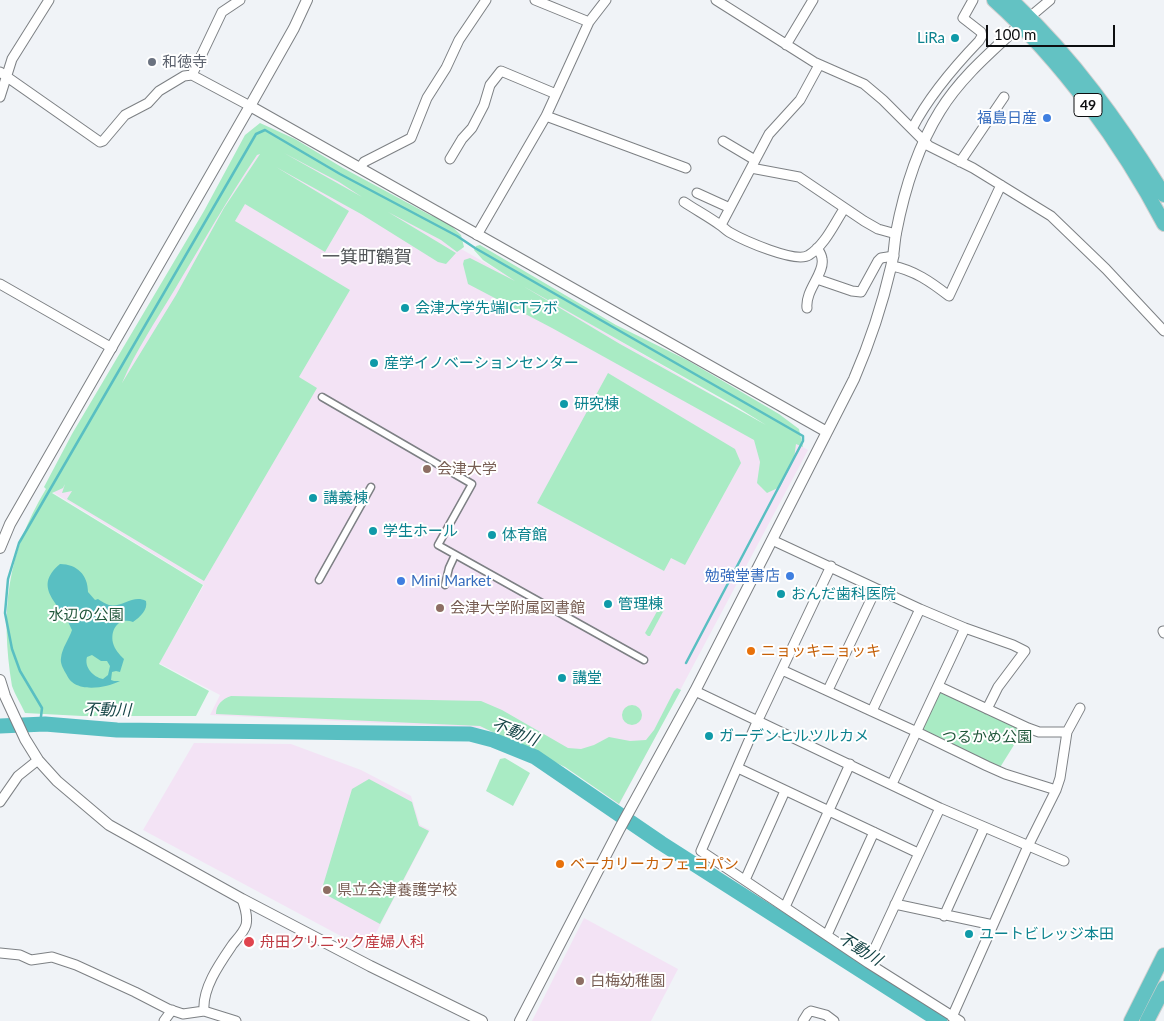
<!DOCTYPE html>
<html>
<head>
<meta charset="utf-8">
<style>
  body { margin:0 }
  #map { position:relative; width:1164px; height:1021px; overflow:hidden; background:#f0f3f7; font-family:Lato,sans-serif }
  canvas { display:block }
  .scale { position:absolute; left:986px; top:25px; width:129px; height:22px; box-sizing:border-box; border:2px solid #0d0e10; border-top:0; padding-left:6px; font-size:15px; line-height:18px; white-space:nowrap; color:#0d0e10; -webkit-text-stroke:4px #fff; paint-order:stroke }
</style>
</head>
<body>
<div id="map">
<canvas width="1164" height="1021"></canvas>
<div class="scale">100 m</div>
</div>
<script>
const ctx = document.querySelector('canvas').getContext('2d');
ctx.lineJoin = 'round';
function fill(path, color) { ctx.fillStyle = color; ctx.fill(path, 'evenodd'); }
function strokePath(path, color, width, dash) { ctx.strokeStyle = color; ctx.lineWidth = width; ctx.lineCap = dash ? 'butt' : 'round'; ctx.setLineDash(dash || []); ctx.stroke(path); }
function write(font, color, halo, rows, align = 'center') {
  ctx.font = font + ' Lato,"Noto Sans JP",sans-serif'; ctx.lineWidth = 4; ctx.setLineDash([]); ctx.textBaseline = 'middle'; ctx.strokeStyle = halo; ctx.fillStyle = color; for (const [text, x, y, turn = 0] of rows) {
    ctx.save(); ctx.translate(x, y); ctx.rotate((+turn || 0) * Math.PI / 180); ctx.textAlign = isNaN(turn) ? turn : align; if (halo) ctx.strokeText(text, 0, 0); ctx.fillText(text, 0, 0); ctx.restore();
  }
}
const education = new Path2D(`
  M256,130L808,450L619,805L566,766L483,728L210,715L220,695L159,663L204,585L46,488Z
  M194,743L291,744L361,770L411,796L420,825L430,830L367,950L143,830Z
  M584,918L678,969L651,1021H532Z`);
const green = new Path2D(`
  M260,123L295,139L343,168L430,215L446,221L461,235L464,247L457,252L441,240L388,212L456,253L446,264L438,262L361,214L276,167L349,211L325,252L245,204L235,221L350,290L299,377L317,388L204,581L67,499L72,491L62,493L65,484L63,488L52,493L203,585L159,664L209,691L196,716H82L25,713C21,704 15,695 12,686C0,610 7,554 46,489L44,487L72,434L204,211L245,135ZM284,153L339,182L362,197ZM260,154L224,208L176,295L122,383C136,350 157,319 175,289C202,244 228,198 257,155Z
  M480,245L616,325L687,360L779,414L799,429L803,447L796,444L794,459L780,487L767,493L757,483L760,462L754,440L552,328L468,284L463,264L464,260L470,258L515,281L483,260L474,250L476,246ZM523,286L737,407L766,425L620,344Z
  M608,373L735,449L741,463L685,565L671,558L664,571L537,503Z
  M662,605L665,608L650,636H648L645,633L660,606Z
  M677,688L681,690L619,804L565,767L480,726L216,714C216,705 222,699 231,696L481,701L502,710L568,748L581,749L594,745L609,737L630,741L646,740L654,730L674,691Z
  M939,689L1024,729L999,769L920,731Z
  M622 715a10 10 0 1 1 20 0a10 10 0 1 1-20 0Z
  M505,758L530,773L513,806L486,791L500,759Z
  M369,779L412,802L419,826L429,831L380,924L321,892L352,789Z`);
const water = new Path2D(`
  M60,564C77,564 88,575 88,592L95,600L98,599C101,601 106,604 109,605C122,608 133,594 146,601C148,610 140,617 133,622C119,617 110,629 113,643C115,650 119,654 124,659L120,672L116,671L112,672L111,680L114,681H120C108,687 84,692 72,682C69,680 67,675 65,672C63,668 60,663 61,658C62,648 69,639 72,630C63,605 30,589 60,564ZM92,655L101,661H107L110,666L108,675L103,679C93,677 84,667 87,657Z`);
const stream = new Path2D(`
  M40,725L42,708L20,671L12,649L5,613L8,579L19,543L256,134L265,130L340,174L457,236L475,248L803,436V441L686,663`);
const river = new Path2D(`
  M0,726L45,724L117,730L470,734L493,740L535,757L661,843L940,1021`);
const pedestrian = new Path2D(`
  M322,397L472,484L438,545L644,660
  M319,580L371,487
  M445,585L449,568L455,555`);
const minor = new Path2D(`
  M535,0L589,22
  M716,0L814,62L864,84L883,100L929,146L973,168L1051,216L1106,269L1164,331
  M1025,21L1050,0
  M786,45L813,0
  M819,65L800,100L769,134L751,168L799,177L864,221L878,229L896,234
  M0,72L100,142L103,141L125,115L148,103L159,91L184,76L192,75L222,12L240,0
  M192,75L250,106
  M0,97L12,59L49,0
  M546,116L686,168
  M912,129C929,96 953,68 979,41L982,36L981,32L963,18L973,0
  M723,141L755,160
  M450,159L462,139L472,128L484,105L490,85L501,71L556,94
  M960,162L1004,97
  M360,168L364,162L411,138L427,98L446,68L459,40L486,0
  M697,193L730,208
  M684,202C696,210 709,217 720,225C723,227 726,230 729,232C743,240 796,264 809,255C825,245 834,224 844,209
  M721,225L751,168
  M477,235L546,116L589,22L606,0
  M892,266C914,270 931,282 949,296L1001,185
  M817,279L852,291L861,292L878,261L881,258L894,256
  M0,284L112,348
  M807,308C805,290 825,273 822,259C822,255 819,251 817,248
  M772,540L920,609L965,628L1013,645L1025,651L998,687L987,709
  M831,566L757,722L701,851L868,963L960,1021
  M1163,631L1164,633
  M782,670L917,732L987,766L1005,774L1056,790L1028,846L993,925L895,904
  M938,686L1028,728L1039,732H1067
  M828,690L876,589
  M695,691L940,808L1064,861
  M872,711L920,609
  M738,768L918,853
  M892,784L965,628
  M1056,790L1060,778L1067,732L1080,708
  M0,802L18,776L38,760
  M745,880L785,791
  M785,907L850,764
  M944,916L984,828
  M827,935L874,832
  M0,953L20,955L31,960L52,957L76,965L135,992L168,1009L183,1014L204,1011
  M868,963L940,808
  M952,1017L993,925
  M164,1021L172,1010
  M236,1021L204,1011C202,988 220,963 233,944C237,939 244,932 246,925C248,917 245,907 242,899
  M803,1021L808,1013L811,1011L826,1015L834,1021`);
const tertiary = new Path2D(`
  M250,106L827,432
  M0,548L10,524L250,106L294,28L307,0
  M0,680L5,696L25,739L38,760L57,781L109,825L242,899L370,966L482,1021
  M520,1021L620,828L695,691L854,379C870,342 882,306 891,267C894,256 894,244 896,233C904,191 917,148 940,111C961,77 991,52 1020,25`);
const trunk = new Path2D(`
  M994,0C1061,60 1122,144 1164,224
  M1011,0C1072,56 1121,125 1164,195
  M1131,1021L1164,955
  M1147,1021L1164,988`);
const markers = [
  [955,38,5,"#0f9aa8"],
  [152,62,5,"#6b7280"],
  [1047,118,5,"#3f7fe0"],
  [405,308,5,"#0f9aa8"],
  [374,363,5,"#0f9aa8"],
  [564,404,5,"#0f9aa8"],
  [427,469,5,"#8d6e63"],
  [313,498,5,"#0f9aa8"],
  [373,531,5,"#0f9aa8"],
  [492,535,5,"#0f9aa8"],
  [790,576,5,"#3f7fe0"],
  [401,581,5,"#3f7fe0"],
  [781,594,5,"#0f9aa8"],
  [608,604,5,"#0f9aa8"],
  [440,608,5,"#8d6e63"],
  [751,651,5,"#e8710a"],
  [562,678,5,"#0f9aa8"],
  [709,736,5,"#0f9aa8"],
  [560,864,5,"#e8710a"],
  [327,890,5,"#8d6e63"],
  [969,934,5,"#0f9aa8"],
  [249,942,6,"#e0444e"],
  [580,981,5,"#8d6e63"]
];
const shields = [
  [1088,105,28]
];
const shieldNames = [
  ["49",1088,105]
];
const cultureNames = [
  ["LiRa",945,38,"right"],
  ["会津大学先端ICTラボ",415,308],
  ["産学イノベーションセンター",384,363],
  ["研究棟",574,404],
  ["講義棟",323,498],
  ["学生ホール",383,531],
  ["体育館",502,535],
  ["おんだ歯科医院",791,594],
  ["管理棟",618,604],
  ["講堂",572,678],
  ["ガーデンヒルツルカメ",719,736],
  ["ユートビレッジ本田",979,934]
];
const worshipNames = [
  ["和徳寺",162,62]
];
const shopNames = [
  ["福島日産",1037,118],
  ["勉強堂書店",780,576],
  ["Mini Market",411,581,"left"]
];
const educationNames = [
  ["会津大学",437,469],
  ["会津大学附属図書館",450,608],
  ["県立会津養護学校",337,890],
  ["白梅幼稚園",590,981]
];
const parkNames = [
  ["水辺の公園",86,615],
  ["つるかめ公園",987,737]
];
const foodNames = [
  ["ニョッキニョッキ",761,651],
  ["ベーカリーカフェ コパン",570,864]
];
const healthNames = [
  ["舟田クリニック産婦人科",260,942]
];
const waterNames = [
  ["不動川",107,710,1],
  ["不動川",515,732,22],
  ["不動川",860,949,32]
];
const quarterNames = [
  ["一箕町鶴賀",367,257]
];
fill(education, '#f3e3f5');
fill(green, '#a9ebc4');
fill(water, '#59bfc2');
strokePath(stream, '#59bfc2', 2.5);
strokePath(river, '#59bfc2', 15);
strokePath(pedestrian, '#7d8084', 9);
strokePath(minor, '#7d8084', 11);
strokePath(tertiary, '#7d8084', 12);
strokePath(trunk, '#cfcfcf', 16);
strokePath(pedestrian, '#fff', 6);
strokePath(minor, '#fff', 9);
strokePath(tertiary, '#fff', 10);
strokePath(trunk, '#63c2c3', 14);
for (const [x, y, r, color] of markers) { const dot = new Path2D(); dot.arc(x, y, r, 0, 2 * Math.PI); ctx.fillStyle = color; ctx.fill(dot); strokePath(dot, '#fff', 2); }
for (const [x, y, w] of shields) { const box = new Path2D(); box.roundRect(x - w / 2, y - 11.5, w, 23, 4); ctx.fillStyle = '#fff'; ctx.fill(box); strokePath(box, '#0d0e10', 1); }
write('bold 14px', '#0d0e10', null, shieldNames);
write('15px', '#0d838f', '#fff', cultureNames, 'left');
write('15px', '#5b616d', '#fff', worshipNames, 'left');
write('15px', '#366cbe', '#fff', shopNames, 'right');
write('15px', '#785e54', '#fff', educationNames, 'left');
write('15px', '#21573b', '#fff', parkNames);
write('15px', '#c56008', '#fff', foodNames, 'left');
write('15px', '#be3a42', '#fff', healthNames, 'left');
write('italic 16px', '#164547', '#fff', waterNames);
write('18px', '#525558', '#fff', quarterNames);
</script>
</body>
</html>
